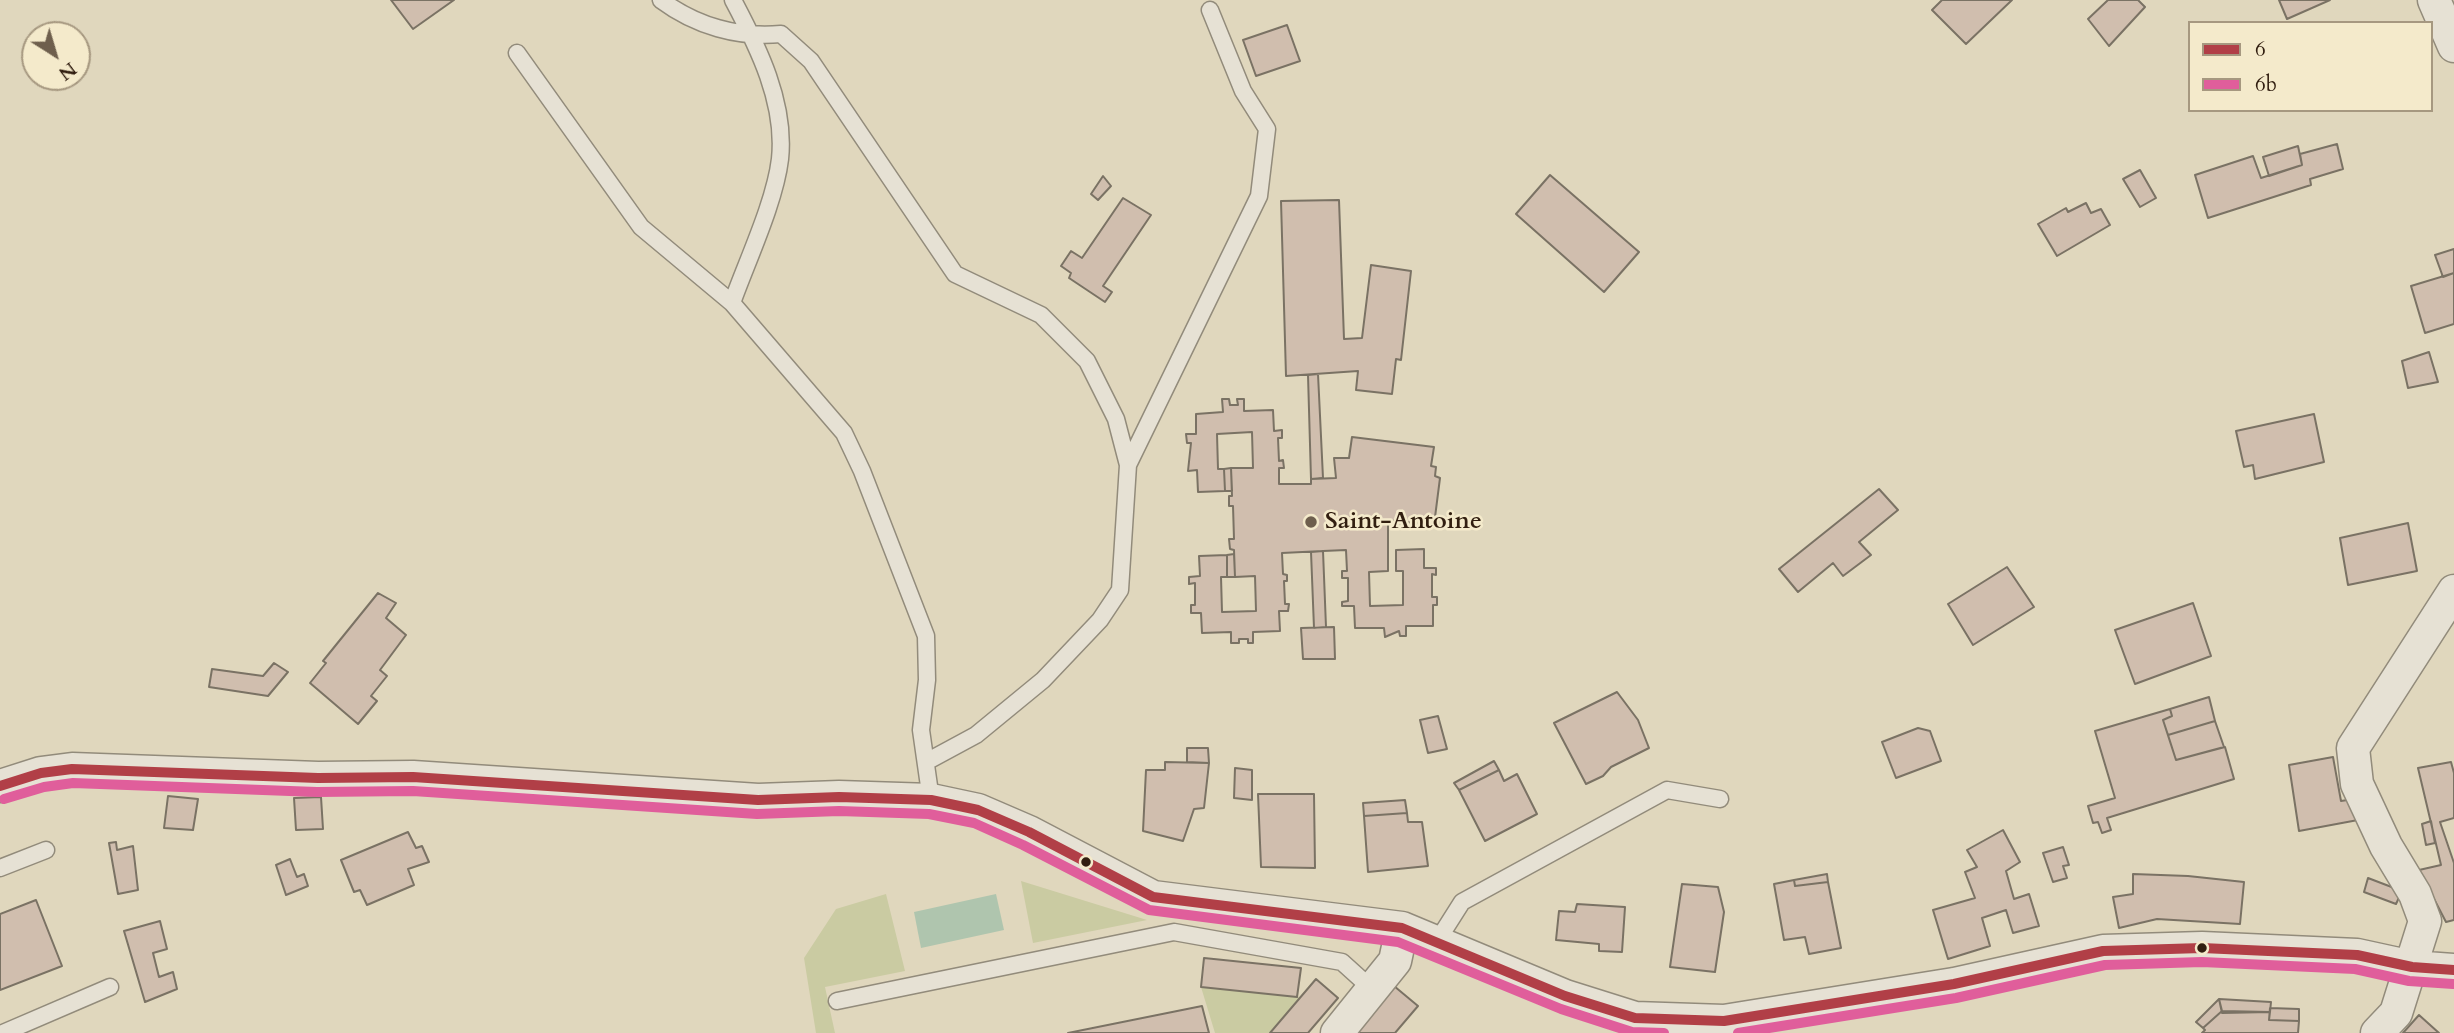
<!DOCTYPE html>
<html>
<head>
<meta charset="utf-8">
<style>
  body { margin:0 }
  #map { position:relative; width:2454px; height:1033px; overflow:hidden; background:#e0d7bd; font-family:Cardo,serif }
  canvas { display:block }
  .legend { position:absolute; left:2188px; top:21px; width:245px; height:91px; box-sizing:border-box; background:#f4eacb; border:2px solid #a69880; margin:0; padding:9px 12px; list-style:none; font-size:21px; color:#311e10 }
  .legend li { display:flex; align-items:center; gap:14px; height:35px }
  .legend b { width:35px; border:2px solid #a69880 }
  .north { position:absolute; left:21px; top:21px; width:70px; height:70px; box-sizing:border-box; background:#f4eacb; border:2px solid #a69880; border-radius:50%; rotate:143deg; font-size:19px; font-weight:700; line-height:28px; text-align:center; color:#311e10 }
  .north::after { content:''; display:block; margin:auto; width:24px; height:32px; background:#6e5f4d; clip-path:polygon(50% 0,100% 100%,50% 72%,0 100%) }
</style>
</head>
<body>
<div id="map">
<canvas width="2454" height="1033"></canvas>
<ul class="legend">
<li><b style="height:9px;background:#b13f47"></b>6</li>
<li><b style="height:9px;background:#e05e9b"></b>6b</li>
</ul>
<div class="north">N</div>
</div>
<script>
const ctx = document.querySelector('canvas').getContext('2d');
ctx.lineJoin = 'round';
function fill(path, color) { ctx.fillStyle = color; ctx.fill(path, 'evenodd'); }
function strokePath(path, color, width, dash) { ctx.strokeStyle = color; ctx.lineWidth = width; ctx.lineCap = dash ? 'butt' : 'round'; ctx.setLineDash(dash || []); ctx.stroke(path); }
function write(font, color, halo, rows, align = 'center') {
  ctx.font = font + ' Cardo,serif'; ctx.lineWidth = 5; ctx.setLineDash([]); ctx.textBaseline = 'middle'; ctx.strokeStyle = halo; ctx.fillStyle = color; for (const [text, x, y, turn = 0] of rows) {
    ctx.save(); ctx.translate(x, y); ctx.rotate((+turn || 0) * Math.PI / 180); ctx.textAlign = isNaN(turn) ? turn : align; if (halo) ctx.strokeText(text, 0, 0); ctx.fillText(text, 0, 0); ctx.restore();
  }
}
const green = new Path2D(`
  M1021,881L1147,920L1033,943Z
  M886,894L905,971L825,987L835,1033H816L804,958L836,909Z
  M1201,987L1301,997L1271,1033H1215Z`);
const water = new Path2D(`
  M996,894L1004,930L921,948L914,912Z`);
const building = new Path2D(`
  M391,0H454L413,29Z
  M1942,0H2012L1966,44L1932,10Z
  M2108,0H2138L2145,7L2109,46L2088,19Z
  M2279,0H2330L2287,19Z
  M1287,25L1300,61L1256,76L1243,40Z
  M2337,144L2343,169L2310,179L2311,185L2208,218L2195,175L2253,156L2261,178L2302,165L2300,154Z
  M2298,146L2302,165L2269,176L2263,157Z
  M2140,170L2156,198L2140,207L2123,179Z
  M1550,175L1639,252L1604,292L1516,214Z
  M1103,176L1111,186L1098,200L1091,194Z
  M1123,198L1151,215L1103,286L1112,292L1105,302L1069,278L1071,273L1061,266L1071,251L1082,258Z
  M1339,200L1344,339L1362,338L1371,265L1411,271L1401,360L1396,359L1392,394L1356,390L1358,371L1286,376L1281,201Z
  M2086,203L2091,213L2101,209L2110,225L2057,256L2038,224L2066,208L2068,212Z
  M2454,249V273L2443,277L2435,255Z
  M2454,273V324L2425,333L2411,286Z
  M2429,352L2438,382L2408,388L2402,361Z
  M1318,374L1323,478L1311,479L1308,375Z
  M1222,399H1229L1230,405H1238L1237,399H1244V411L1273,410L1274,431L1282,430V438H1278L1279,461L1283,460L1284,468H1279V484H1311V479L1336,478L1334,458H1349L1352,437L1434,447L1431,466L1436,467L1435,476L1440,478L1434,525L1388,520V571L1369,572L1370,606L1403,605V571H1396V550L1424,549V568H1436V575L1432,574V597H1437V605H1433V626H1406V636H1400L1399,631L1385,637L1384,628H1355L1354,606H1342V602L1348,601V578H1342V571H1347L1346,550L1323,551L1282,553L1283,574L1287,575V581H1284L1285,604H1289L1288,611H1279L1280,631L1253,632V643H1248V639H1239V643H1231V632L1202,633L1201,613H1191V605H1195V583L1189,584V577L1200,576L1199,556L1227,555V577H1221L1222,612L1256,611L1255,576L1235,577L1234,550L1230,549L1229,539H1234L1233,506H1229V496H1232L1231,468H1253L1252,432L1217,434L1218,469H1224L1225,491L1198,492L1197,470L1188,471L1191,443H1187L1186,434H1196V414L1223,412Z
  M2314,414L2324,462L2255,479L2253,465L2244,467L2236,431Z
  M1231,468L1232,491H1225L1224,469Z
  M1879,489L1898,510L1859,542L1871,555L1843,576L1833,563L1798,592L1779,569Z
  M2408,523L2417,571L2348,585L2340,538Z
  M1323,551L1326,627L1314,628L1311,552Z
  M1234,554L1235,577H1227V555Z
  M2007,567L2034,607L1973,645L1948,604Z
  M378,593L396,603L386,618L406,635L380,670L387,676L371,696L377,701L358,724L310,683L326,663L323,661Z
  M2193,603L2211,656L2135,684L2115,630Z
  M1334,627L1335,659H1303L1301,628Z
  M274,663L288,672L268,696L209,687L212,669L263,676Z
  M1617,692L1638,720L1649,748L1611,767L1603,776L1586,784L1554,723Z
  M2209,697L2215,721L2168,735L2163,720L2172,716L2170,709Z
  M2170,709L2172,716L2163,720L2176,760L2225,747L2234,779L2107,818L2111,830L2102,833L2098,822L2093,823L2088,806L2115,798L2095,731Z
  M1438,716L1447,749L1428,753L1420,720Z
  M2215,721L2224,747L2176,760L2168,735Z
  M1918,728L1930,731L1941,761L1896,778L1882,742Z
  M1187,748H1208L1209,763L1187,762Z
  M2333,757L2341,801L2354,799L2358,820L2299,831L2289,765Z
  M1494,761L1499,770L1459,790L1454,783Z
  M1165,762L1209,763L1204,808L1194,809L1183,841L1143,831L1146,770H1165Z
  M2451,762L2454,773V818L2440,822L2454,863V920L2446,922L2419,870L2441,865L2418,768Z
  M1235,768L1252,770V800L1234,798Z
  M1499,770L1504,781L1517,774L1537,814L1485,841L1459,790Z
  M1258,794H1314L1315,868L1261,867Z
  M168,796L198,799L193,830L164,828Z
  M321,797L323,829L296,830L294,798Z
  M1405,800L1407,813L1364,816L1363,803Z
  M1407,813L1408,822H1422L1428,866L1368,872L1364,816Z
  M2431,821L2435,843L2426,845L2422,824Z
  M2003,830L2020,862L2006,871L2014,899L2029,894L2039,926L2013,933L2006,910L1982,918L1990,946L1948,959L1933,910L1975,898L1965,872L1977,867L1967,850Z
  M408,832L416,848L422,846L429,862L408,869L414,885L367,905L360,890L354,892L341,860Z
  M116,842L117,850L133,846L138,890L118,894L109,843Z
  M2063,847L2069,865L2063,866L2067,878L2053,882L2043,853Z
  M290,859L297,877L304,874L308,886L286,895L276,865Z
  M1827,874L1828,882L1795,886L1794,880Z
  M2133,874L2188,876L2244,882L2240,924L2157,919L2119,928L2113,897L2133,894Z
  M2368,878L2402,891L2396,904L2364,892Z
  M1794,880L1795,886L1828,882L1841,948L1809,954L1805,937L1784,940L1774,884Z
  M1682,884L1718,887L1724,912L1715,972L1670,967Z
  M36,900L62,966L0,990V914Z
  M1577,904L1625,907L1622,952L1599,951V944L1556,940L1559,911L1575,912Z
  M160,921L167,949L153,953L159,977L173,972L177,989L145,1002L124,931Z
  M1204,958L1301,968L1297,997L1201,987Z
  M1316,979L1338,998L1308,1033H1270Z
  M1394,986L1418,1006L1395,1033H1355Z
  M2219,999L2222,1011L2203,1028L2196,1022Z
  M2219,999L2271,1002L2270,1012L2222,1013Z
  M1202,1006L1209,1033H1068Z
  M2270,1008L2299,1009V1021L2269,1020Z
  M2222,1011L2270,1012L2269,1020L2299,1021L2298,1033H2202L2205,1030L2203,1028Z
  M2419,1015L2439,1033H2403Z`);
const service = new Path2D(`
  M661,0C696,26 738,38 781,34L811,61L955,274L1041,315L1087,361L1116,419L1128,465
  M517,53L641,227L732,303L844,433L862,471L926,636L927,680L921,730L931,800
  M732,303C747,261 775,202 780,159C786,103 758,47 733,0
  M926,762L976,735L1043,680L1100,620L1120,590L1128,465L1259,196L1267,129L1243,91L1210,10
  M0,868L46,850
  M1436,943L1462,902L1667,790L1720,799
  M837,1001L1174,932L1342,962L1373,990
  M3,1033L110,987`);
const minor = new Path2D(`
  M2434,0L2454,46
  M0,786L41,773L72,769L318,778L413,777L758,800L839,797L931,800L978,810L1029,832L1153,897L1402,928L1565,996L1635,1018L1724,1021L1954,984L2103,951L2202,948L2357,955L2412,967L2454,970
  M1337,1033L1395,961L1402,928
  M2377,1033L2396,1013L2425,921L2415,894L2386,846L2357,784L2353,748L2454,591`);
const bus1 = new Path2D(`
  M0,786L41,773L72,769L318,778L413,777L758,800L839,797L931,800L978,810L1029,832L1153,897L1402,928L1565,996L1635,1018L1724,1021L1954,984L2103,951L2202,948L2357,955L2412,967L2454,970`);
const bus2 = new Path2D(`
  M4,799L44,787L73,783L317,792L413,791L757,814L839,811L929,814L974,823L1023,845L1149,910L1398,942L1561,1009L1632,1032L1664,1033
  M1738,1033L1956,998L2105,965L2202,962L2355,969L2409,981L2453,984`);
const markers = [
  [1311,522,7,"#6e5f4d"],
  [1086,862,6,"#311e10"],
  [2202,948,6,"#311e10"]
];
const poiNames = [
  ["Saint-Antoine",1325,522]
];
fill(green, '#cacba2');
fill(water, '#afc5ae');
fill(building, '#d0beae');
strokePath(building, '#7a7264', 2);
strokePath(service, '#928b7b', 19);
strokePath(minor, '#928b7b', 35);
strokePath(service, '#e6e1d4', 16);
strokePath(minor, '#e6e1d4', 32);
strokePath(bus1, '#b13f47', 10);
strokePath(bus2, '#e05e9b', 10);
for (const [x, y, r, color] of markers) { const dot = new Path2D(); dot.arc(x, y, r, 0, 2 * Math.PI); ctx.fillStyle = color; ctx.fill(dot); strokePath(dot, '#f4eacb', 2.5); }
write('bold 24px', '#311e10', '#f4eacb', poiNames, 'left');
</script>
</body>
</html>
